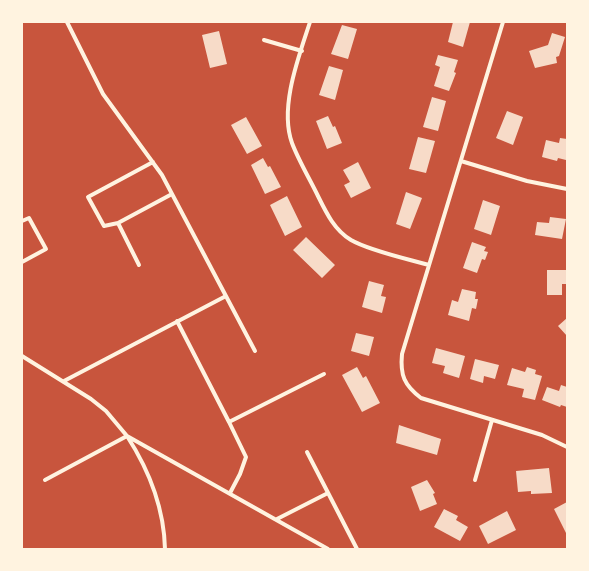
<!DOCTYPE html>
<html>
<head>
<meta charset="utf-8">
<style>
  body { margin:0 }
  #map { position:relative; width:589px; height:571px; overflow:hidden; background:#c8553d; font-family:"PT Sans Narrow",sans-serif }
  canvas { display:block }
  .frame { position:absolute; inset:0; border:23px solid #fff3e0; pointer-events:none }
</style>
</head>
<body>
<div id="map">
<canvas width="589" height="571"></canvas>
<div class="frame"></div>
</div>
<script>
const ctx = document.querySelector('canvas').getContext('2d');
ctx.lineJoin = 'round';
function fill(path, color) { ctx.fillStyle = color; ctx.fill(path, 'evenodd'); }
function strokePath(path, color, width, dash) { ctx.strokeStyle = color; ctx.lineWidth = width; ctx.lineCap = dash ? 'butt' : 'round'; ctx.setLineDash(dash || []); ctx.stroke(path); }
const building = new Path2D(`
  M453,22H470L463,47L448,42Z
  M342,25L357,29L348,59L331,54Z
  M219,31L227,64L210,68L202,35Z
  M552,33L565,37L559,56L556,57L557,63L535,68L529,51L548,45Z
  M438,55L458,60L454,72L456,73L449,91L434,86L440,67L435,65Z
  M329,66L343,70L335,100L319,95Z
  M432,97L446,101L438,131L423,127Z
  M507,111L523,117L513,145L496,138Z
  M328,116L333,127L335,126L342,143L327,149L316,121Z
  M246,117L262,146L247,154L231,125Z
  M418,137L435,141L426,173L409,169Z
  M560,138L567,139L566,160L558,158L557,161L542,157L546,140L559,143Z
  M263,158L268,167L270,166L281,187L265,194L251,165Z
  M358,162L371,188L351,198L344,185L350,182L343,170Z
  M406,192L422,198L410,229L396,224Z
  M287,196L302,227L285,236L270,205Z
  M483,200L500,206L491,235L474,229Z
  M550,217L566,219L562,239L535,235L537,222L549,223Z
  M306,237L335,265L322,278L293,250Z
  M472,242L486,247L484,251L488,252L485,260L482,259L477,273L463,268Z
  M547,270H567V284H562V295H547Z
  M369,281L384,285L381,296L386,297L382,313L362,307Z
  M462,289L476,292L475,299H478L476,309L472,308L469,321L448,315L452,300L458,302Z
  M567,318V336L558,326Z
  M356,333L374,337L369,356L351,351Z
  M436,348L465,356L459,378L443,373L445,366L432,363Z
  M475,359L499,365L495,379L484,376L483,383L470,379Z
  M357,367L363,378L366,376L380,403L362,412L342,375Z
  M527,367L536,370L535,374L542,376L535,400L522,397L524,389L507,385L512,368L525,372Z
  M561,385L567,387V407L561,405L560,407L542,400L547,387L559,391Z
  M399,425L441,439L437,455L396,443Z
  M549,468L552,493L531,494V491L518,492L516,471Z
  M427,480L435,493L433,494L437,504L420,511L411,487Z
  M567,502V535L554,509Z
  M444,509L458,516L456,520L468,527L460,541L434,527Z
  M507,511L516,530L488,544L479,526Z`);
const minor = new Path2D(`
  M67,22L103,94L162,175L255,351
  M310,22C299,56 279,107 292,143C298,159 308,176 316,192C325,210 333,229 351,240C370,251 408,259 429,265
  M503,22L402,354C400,375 404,385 421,398L542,435L567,447
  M264,40L302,51
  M461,161L527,181L567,189
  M22,221L29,218L46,249L22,262
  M118,223L104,226L88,197L153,162
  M139,265L118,223L172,194
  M177,321L229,422L246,457L240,474L230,493
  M22,356L91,399L106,411L127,436L328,549
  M64,381L226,296
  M229,422L324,374
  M307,452L357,549
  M45,480L127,436C149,470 164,508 165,549
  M475,480L492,420
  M277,519L328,493`);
fill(building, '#f7dbc8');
strokePath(minor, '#fff3e0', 4);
</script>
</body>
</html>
